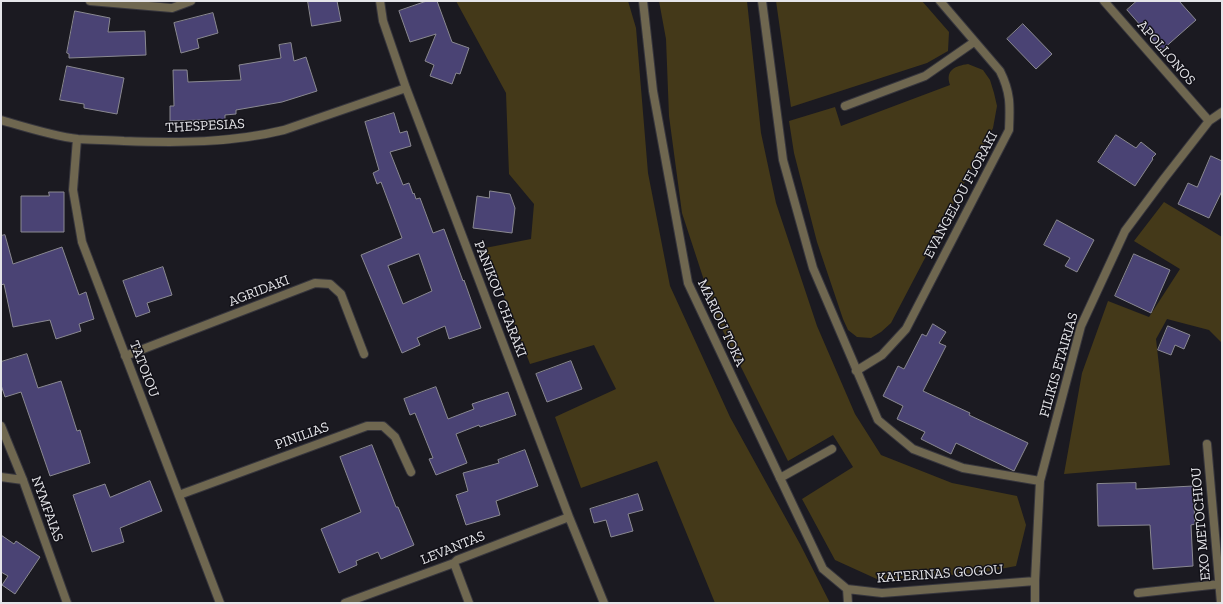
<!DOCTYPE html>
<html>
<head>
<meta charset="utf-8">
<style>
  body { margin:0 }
  #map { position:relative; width:1223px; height:604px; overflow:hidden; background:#1b1a21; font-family:"Zilla Slab",serif }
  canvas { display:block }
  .frame { position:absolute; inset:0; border:2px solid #e5e5e9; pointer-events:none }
</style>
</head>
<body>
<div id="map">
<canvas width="1223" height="604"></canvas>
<div class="frame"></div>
</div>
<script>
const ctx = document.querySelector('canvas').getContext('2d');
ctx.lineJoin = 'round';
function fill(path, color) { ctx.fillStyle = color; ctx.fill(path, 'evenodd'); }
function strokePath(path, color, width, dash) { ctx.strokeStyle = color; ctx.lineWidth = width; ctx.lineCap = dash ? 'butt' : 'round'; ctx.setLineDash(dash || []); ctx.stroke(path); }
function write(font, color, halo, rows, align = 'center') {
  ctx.font = font + ' "Zilla Slab",serif'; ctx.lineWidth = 3; ctx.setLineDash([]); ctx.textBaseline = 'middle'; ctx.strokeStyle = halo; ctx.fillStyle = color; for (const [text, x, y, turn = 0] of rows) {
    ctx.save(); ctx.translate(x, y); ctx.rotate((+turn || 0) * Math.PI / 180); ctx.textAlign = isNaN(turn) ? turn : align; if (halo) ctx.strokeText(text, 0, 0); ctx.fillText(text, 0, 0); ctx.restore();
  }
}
const green = new Path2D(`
  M456,1H628L636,28L648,173L670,286L730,417L800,544L830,603H715L657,461L581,488L555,417L616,389L594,345L530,364L485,248L531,239L534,204L509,174L506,93Z
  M659,1H747L761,133L776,203L817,326L855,414L881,455L952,483L1017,496L1026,525L1016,566L979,573L879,580L835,560L802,499L853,467L833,435L788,461L716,317L682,213L669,116L666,39Z
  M776,1H922L949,32L948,51L927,63L791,107Z
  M968,64L983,70L990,80L994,93L997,106L993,128L891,323L881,332L871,338L857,337L848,330L843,319L817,242L794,153L789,121L835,107L841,126L950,85C945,70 955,66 968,64Z
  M1164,202L1222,237V343L1209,330L1167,319L1156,339L1170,465L1064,474L1082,373L1108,301L1149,317L1180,269L1134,241Z`);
const building = new Path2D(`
  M308,1H337L341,21L312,26Z
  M427,1H437L452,42L469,48L460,74L456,73L452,84L430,76L434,65L425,61L436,34L410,42L399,11Z
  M1137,1H1179L1196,20L1162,50L1127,10Z
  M75,11L110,18L108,32L145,31L146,55L69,58V54L67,53Z
  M213,13L218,33L197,39L199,48L181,53L174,23Z
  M1023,24L1052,54L1036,69L1007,39Z
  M291,43L294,61L306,57L317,91L282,102L236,110V114L225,115V126L205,127L204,120L170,121V106H174L173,70H187L188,82L241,80L239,65L281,58L279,45Z
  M67,66L124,78L117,114L84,108V104L60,100Z
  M394,113L400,133L407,131L411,146L390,152L403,185L409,183L413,194L414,193L416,199L420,198L433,233L444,229L463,281L464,280L481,328L449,339L445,326L417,338L420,345L402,353L361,255L402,238L381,182L377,184L373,173L379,170L365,122ZM419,254L432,291L403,304L388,266Z
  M1116,135L1136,148L1141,142L1156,154L1152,158L1153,159L1135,186L1098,162Z
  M1211,156L1222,161V191L1209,218L1178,204L1188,183L1197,187Z
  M490,191L510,194L515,208L512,233L473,228L477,196L489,198Z
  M49,192H64V232H21V196H49Z
  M1057,220L1094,240L1077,272L1065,266L1070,258L1044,245Z
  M5,235L13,264L62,247L79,295L86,292L94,319L79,324L81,331L56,339L50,320L13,327L4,284L1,285V236Z
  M1134,254L1170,270L1151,313L1115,296Z
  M163,267L172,295L147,303L150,312L136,317L123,281Z
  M933,324L946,332L939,343L946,346L923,391L970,413L969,415L1028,443L1014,471L956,443L951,454L921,439L925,432L897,419L903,406L883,396L898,366L904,369L922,334L926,336Z
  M1168,326L1190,335L1184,349L1175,345L1171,355L1158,350Z
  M27,354L38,388L61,381L77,431L80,430L90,463L50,476L21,392L5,397L1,385V362Z
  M571,361L582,389L547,402L536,374Z
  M436,387L448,419L474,409L472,404L508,392L516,415L480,427L479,425L456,434L467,463L436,475L429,459L433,458L415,413L410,415L404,399Z
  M372,445L396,507H398L414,545L381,559L378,552L356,561L357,565L339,573L321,529L361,512L340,457Z
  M525,450L538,486L496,501L500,515L466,525L456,495L468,491L463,473L499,463L498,460Z
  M150,481L162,511L120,528L124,542L92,552L73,495L105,484L110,497Z
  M1136,483V489L1193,486L1195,524L1191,525L1193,566L1153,569L1150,525L1098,526L1097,484Z
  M638,494L643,510L628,514L633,531L611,537L606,520L594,523L590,509Z
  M1,535L14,544L16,541L40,557L15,594L2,585L8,576L1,572Z`);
const lane = new Path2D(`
  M780,478L832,449`);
const street = new Path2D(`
  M90,1L172,8L191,1
  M380,1L383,21L406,88L569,517L604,603
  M643,1L653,91L688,283L823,569L847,589L848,603
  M762,1L783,160L813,268L878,420L913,449L963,468L1040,481
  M1104,1L1209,121
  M845,106L925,76L974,42
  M1,120C25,127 53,136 78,139C93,140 109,140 124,141C178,143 231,143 284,130L406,88
  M77,139L73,190L82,242L220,603
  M125,356L315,283L330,284L341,294L364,354
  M856,371L882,355L906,329L1009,130C1010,106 1011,93 1000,71L940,1
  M1,426L23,480L67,603
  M1207,444L1221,603
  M1,477L23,480
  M179,495L367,426H383L395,437L411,472
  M454,563L469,603
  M847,589L882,593L1035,581
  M1138,593L1220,584
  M345,603L454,563L457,560L569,517
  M1035,603V581L1040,481L1081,326L1125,231L1163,180L1209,121L1222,112`);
const streetNames = [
  ["APOLLONOS",1166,53,49],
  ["THESPESIAS",205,126,-3],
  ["EVANGELOU FLORAKI",961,195,-62],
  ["AGRIDAKI",259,291,-21],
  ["PANIKOU CHARAKI",500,299,69],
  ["MARIOU TOKA",721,323,65],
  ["FILIKIS ETAIRIAS",1059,365,-74],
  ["TATOIOU",144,369,69],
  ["PINILIAS",302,436,-20],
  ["NYMFAIAS",47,509,70],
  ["EXO METOCHIOU",1201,524,-95],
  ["LEVANTAS",453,548,-22],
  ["KATERINAS GOGOU",940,574,-4]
];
fill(green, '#443919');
fill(building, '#4a4374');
strokePath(building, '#8a8991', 1);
strokePath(lane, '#37363d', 10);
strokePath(street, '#37363d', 10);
strokePath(lane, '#6f6750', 8);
strokePath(street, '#6f6750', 8);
write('14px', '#e5e5e9', '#121118', streetNames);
</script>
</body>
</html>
